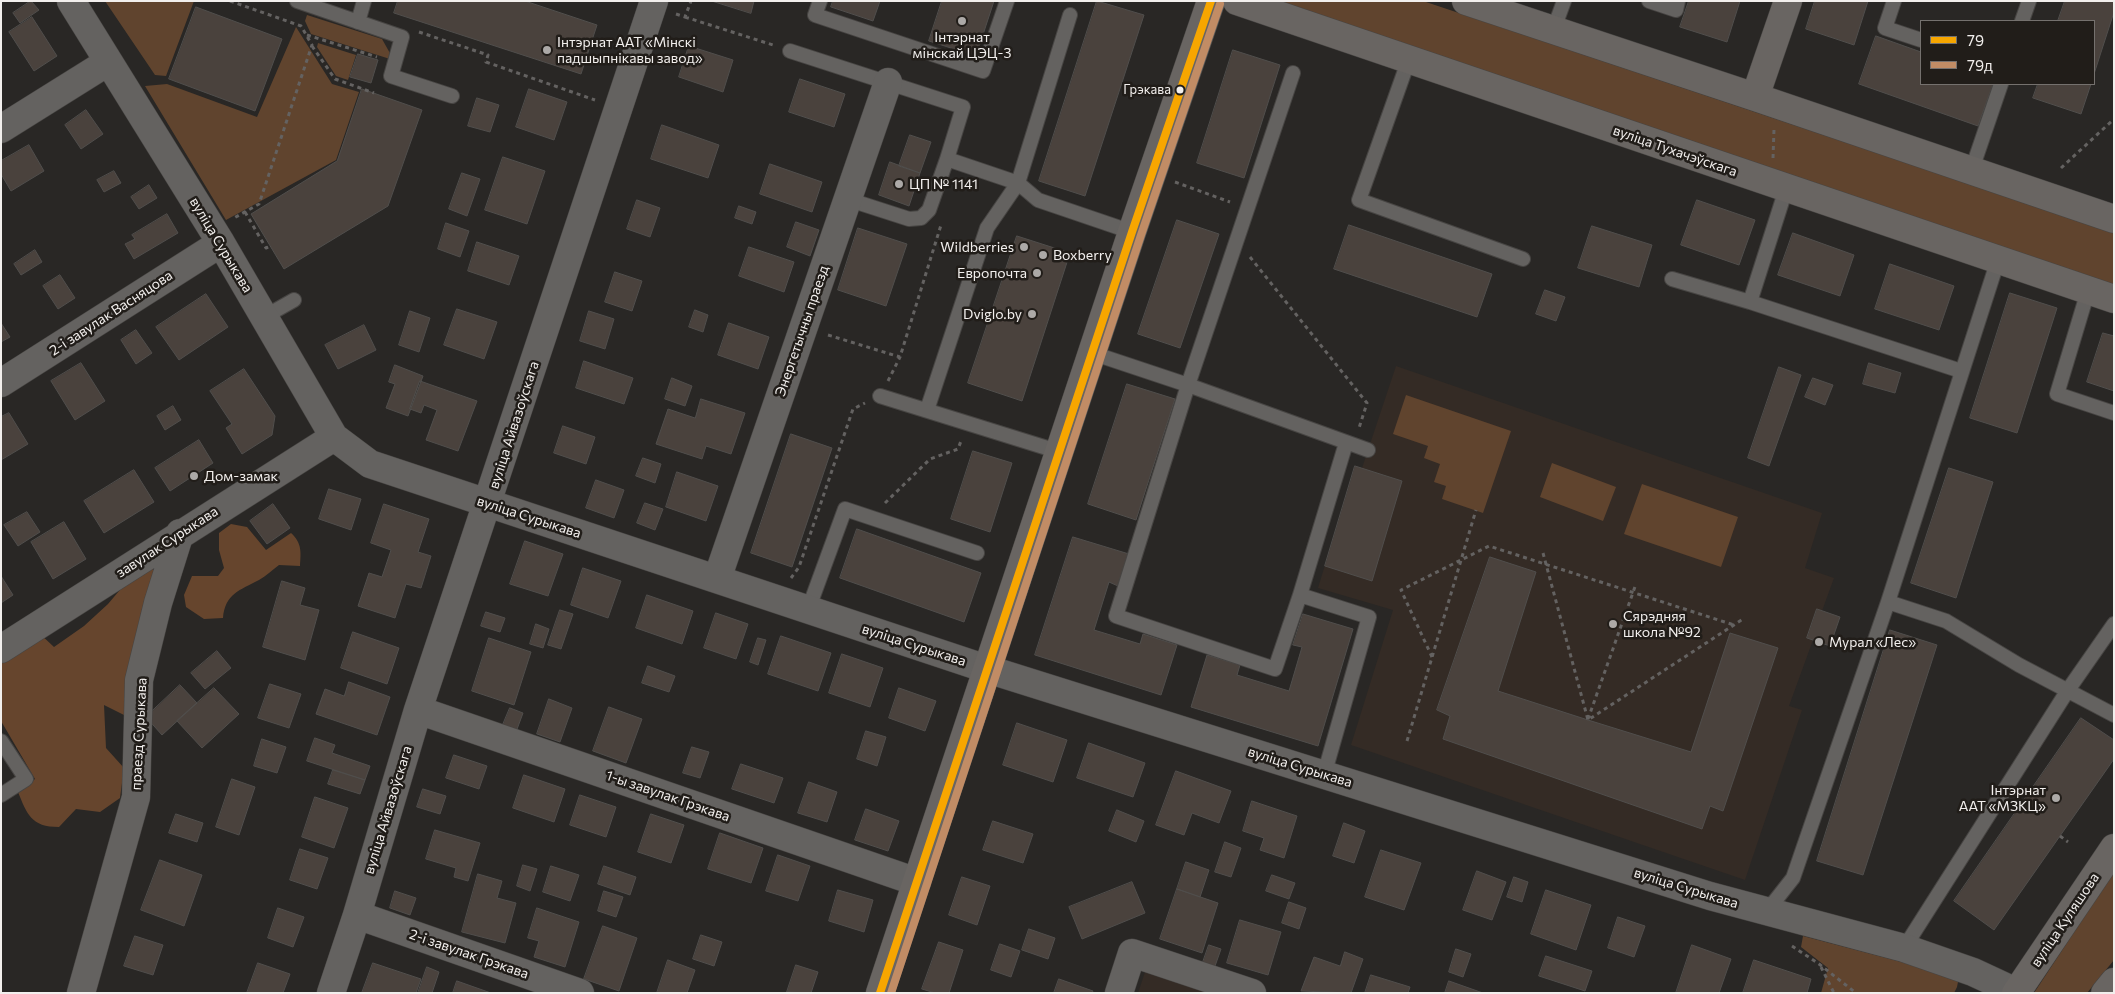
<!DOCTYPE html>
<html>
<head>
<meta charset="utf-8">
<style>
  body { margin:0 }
  #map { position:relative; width:2115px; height:994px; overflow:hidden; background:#292725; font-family:Commissioner,sans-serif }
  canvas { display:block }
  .frame { position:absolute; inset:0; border:2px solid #f2efed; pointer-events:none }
  .legend { position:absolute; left:1920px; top:20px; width:175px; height:65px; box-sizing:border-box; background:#211d19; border:1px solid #75716e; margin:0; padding:6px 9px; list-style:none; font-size:15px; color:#f2efed }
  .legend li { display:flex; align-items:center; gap:10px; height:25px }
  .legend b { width:25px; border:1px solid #75716e }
</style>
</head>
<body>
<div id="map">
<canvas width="2115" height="994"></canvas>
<div class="frame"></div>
<ul class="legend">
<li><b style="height:6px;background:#f7a600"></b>79</li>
<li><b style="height:6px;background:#c18c65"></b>79д</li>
</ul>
</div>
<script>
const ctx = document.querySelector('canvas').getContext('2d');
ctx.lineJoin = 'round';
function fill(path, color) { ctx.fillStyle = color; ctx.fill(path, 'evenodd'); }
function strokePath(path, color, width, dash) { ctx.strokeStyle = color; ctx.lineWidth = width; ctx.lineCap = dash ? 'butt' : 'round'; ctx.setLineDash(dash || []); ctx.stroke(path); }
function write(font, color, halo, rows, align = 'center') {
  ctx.font = font + ' Commissioner,sans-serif'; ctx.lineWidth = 5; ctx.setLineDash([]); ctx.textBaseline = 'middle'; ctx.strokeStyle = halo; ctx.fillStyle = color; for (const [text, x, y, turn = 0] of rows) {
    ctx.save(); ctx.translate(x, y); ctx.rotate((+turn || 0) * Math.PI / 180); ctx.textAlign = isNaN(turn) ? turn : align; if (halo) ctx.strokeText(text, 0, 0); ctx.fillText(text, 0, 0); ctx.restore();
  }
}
const built = new Path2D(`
  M1396,366L1822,513L1805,568L1834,578L1822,611L1840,617L1830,646L1813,640L1789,706L1802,710L1745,880L1351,745L1393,610L1318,588L1355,466L1362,468Z
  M1145,972L1211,993H1138Z`);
const green = new Path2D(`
  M105,1H194L166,76L155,75Z
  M1268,1H1423L2114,232V285Z
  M307,15L382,39L391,55L390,59L311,34L305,21Z
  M296,27L332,84L359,92L336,160L226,220L145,86L167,84L257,117Z
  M318,43L356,55L348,80L336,76L317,47Z
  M1406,395L1511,431L1483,513L1442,499L1446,486L1434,482L1440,464L1424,458L1428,446L1393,434Z
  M1552,463L1616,487L1603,521L1540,497Z
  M1642,484L1738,517L1721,567L1624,534Z
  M2114,871V960L2087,993H2034Z
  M1803,936L1959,977L1957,987L1954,993H1821L1828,968L1801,947Z`);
const forest = new Path2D(`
  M231,524L247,527L266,550L291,533C302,543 301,552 300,566L279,565C272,570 266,576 259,580C240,590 225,594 223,618L204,619L186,607L184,595L192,576H218L224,568L219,550V533Z
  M141,565L153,569L159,581L126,716L104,705L106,748L124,768L120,798L100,812L76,809L59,827C31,827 27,814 18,792L35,779L1,721V656L38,632L54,647L84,626L108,604Z`);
const building = new Path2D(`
  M31,1L39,10L20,23L13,13Z
  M398,1H525L597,25L581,74L394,13Z
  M712,1H754L751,13Z
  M833,1H880L873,21L831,7Z
  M942,1H994L976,56L929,41Z
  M1097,1L1144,15L1085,196L1039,181Z
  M1689,1H1740L1727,42L1680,27Z
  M1815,1H1868L1854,45L1806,29Z
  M2065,1H2114V12L2094,74V21H2058Z
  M196,7L282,39L255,111L169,79Z
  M32,17L57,56L34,71L9,32Z
  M1876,36L1921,52V84H1993L1978,126L1859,84Z
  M689,46L733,60L723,92L679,77Z
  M1233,50L1280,65L1244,178L1197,163Z
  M358,54L378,60L371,83L350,77Z
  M800,79L845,94L834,127L789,112Z
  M2038,84H2091L2081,114L2033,98Z
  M362,89L422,110L388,206L284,269L251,214L337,161Z
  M529,89L567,102L554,140L516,127Z
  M477,98L499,105L490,132L468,126Z
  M86,110L103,134L81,149L65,125Z
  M662,125L719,145L708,178L651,159Z
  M910,135L931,142L920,173L899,166Z
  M29,145L44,171L11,191L1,174V161Z
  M503,157L545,171L527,224L485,210Z
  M890,162L920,173L909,206L879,195Z
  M770,164L822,182L812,212L760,194Z
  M114,171L121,183L104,192L97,180Z
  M462,173L480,179L467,216L449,209Z
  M149,185L157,198L139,209L131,197Z
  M637,200L660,208L650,237L627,229Z
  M1697,200L1755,220L1739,265L1681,245Z
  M739,206L756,212L752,224L735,218Z
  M167,214L178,233L134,259L125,244L135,239L132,235Z
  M1177,220L1219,234L1180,348L1138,334Z
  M796,222L819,230L810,256L787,247Z
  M446,223L469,231L460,257L438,249Z
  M1349,225L1492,274L1477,317L1334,269Z
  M1592,226L1652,245L1639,287L1578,268Z
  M858,228L907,244L886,306L838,290Z
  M1793,233L1854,255L1840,296L1778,275Z
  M1017,236L1070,253L1022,401L968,383Z
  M477,242L519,256L509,285L468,271Z
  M749,247L794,262L784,292L739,276Z
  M35,250L42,262L21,275L14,264Z
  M1890,264L1954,286L1939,330L1875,309Z
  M615,272L642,281L632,311L605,302Z
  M60,275L75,298L58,309L43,286Z
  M1545,290L1565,297L1556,321L1536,314Z
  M2010,293L2057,308L2017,433L1970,418Z
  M206,294L228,327L179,360L156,327Z
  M457,309L497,322L484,359L444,345Z
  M695,310L708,315L703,332L689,327Z
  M410,311L430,318L419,352L399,345Z
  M589,311L614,319L605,349L580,341Z
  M1,323L10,337L1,342Z
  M729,323L769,337L758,369L718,355Z
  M364,325L376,350L338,369L325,345Z
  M136,330L152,353L136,364L121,340Z
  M2103,333L2114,336V391L2087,382Z
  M584,361L633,378L624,404L576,388Z
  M81,363L105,401L75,420L51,381Z
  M1869,363L1901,373L1895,393L1863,384Z
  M395,365L423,376L408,416L386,408L395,384L389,382Z
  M1779,367L1801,375L1769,466L1748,458Z
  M244,369L275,416L272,435L242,454L226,428L232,424L210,391Z
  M672,378L692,386L685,406L665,399Z
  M1813,378L1833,385L1825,405L1805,397Z
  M420,381L477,401L458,451L426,440L437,410L424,405L421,413L410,409Z
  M1127,384L1175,399L1136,520L1088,504Z
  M701,399L745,413L731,454L706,446L702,459L656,444L668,409L695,418Z
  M173,406L181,420L165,430L157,416Z
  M9,413L28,444L1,460V417Z
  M563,426L595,437L586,464L554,453Z
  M791,434L832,448L792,567L751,553Z
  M199,440L213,463L170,491L155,468Z
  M973,451L1012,463L990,532L951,519Z
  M643,458L661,464L655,483L636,476Z
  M1355,466L1402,481L1372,581L1325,566Z
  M1949,468L1993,482L1956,598L1911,583Z
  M134,470L154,502L104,533L84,501Z
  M677,472L718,486L706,521L666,507Z
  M596,480L624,490L614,518L586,508Z
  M329,489L361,499L351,530L319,519Z
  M645,503L663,509L655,530L637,523Z
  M273,504L290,528L267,544L250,521Z
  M384,504L429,519L418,552L431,556L421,588L406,584L395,618L358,606L369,573L382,577L391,550L371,543Z
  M27,512L40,532L18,546L4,525Z
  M64,522L86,559L53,579L31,542Z
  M857,529L981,573L964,622L840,578Z
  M1073,537L1129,554L1118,586L1109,582L1094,630L1140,644L1143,634L1177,645L1161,695L1035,655Z
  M525,541L563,554L548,596L510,584Z
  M1490,557L1536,572L1498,691L1588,720L1691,752L1730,633L1778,648L1723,811L1710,806L1702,829L1443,739L1450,716L1437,710Z
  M583,568L621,581L608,618L571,605Z
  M1,576L13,595L1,603Z
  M282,581L305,588L300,605L319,610L305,660L263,647Z
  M647,595L693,611L682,644L636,628Z
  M1817,609L1840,617L1830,646L1807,638Z
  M560,610L573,614L561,649L548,645Z
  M486,612L505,618L500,632L481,626Z
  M716,613L748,624L736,659L704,648Z
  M1303,614L1353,629L1318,746L1191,707L1207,655L1240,665L1237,675L1289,691L1302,647L1293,645Z
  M536,624L549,629L543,648L530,644Z
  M1890,630L1937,645L1863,875L1817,861Z
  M353,632L399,648L387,684L341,668Z
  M781,636L831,653L818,691L768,674Z
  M489,638L531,652L514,705L472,691Z
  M758,638L766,640L758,665L750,662Z
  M217,651L231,668L205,689L191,673Z
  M842,654L883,668L870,707L829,693Z
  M648,666L675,676L669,692L642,683Z
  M349,682L390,697L377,735L316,714L325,689L344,696Z
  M270,684L301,694L289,728L258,718Z
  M180,685L197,703L162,735L146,717Z
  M214,688L239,714L202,748L177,721Z
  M899,688L936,701L925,731L889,718Z
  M549,699L572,708L560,742L537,734Z
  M609,707L642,719L626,763L593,751Z
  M510,708L523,713L516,732L502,727Z
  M2081,718L2114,740V759L1994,930L1954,901Z
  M1017,723L1067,740L1053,782L1003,765Z
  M866,731L886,737L877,766L857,759Z
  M315,738L335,745L332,753L370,766L365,780L307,761Z
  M262,739L286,747L277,773L254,766Z
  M1089,743L1145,763L1133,797L1077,778Z
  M692,747L709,752L700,778L683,773Z
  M454,755L487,766L479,789L446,778Z
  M741,764L783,778L774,803L732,789Z
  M333,770L365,780L360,794L328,784Z
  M1176,771L1231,791L1219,823L1192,813L1184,835L1156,825Z
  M524,775L565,789L554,822L513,808Z
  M232,779L255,787L239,835L216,827Z
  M809,782L837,792L827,822L798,813Z
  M423,789L446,796L440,814L417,807Z
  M580,795L616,807L606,837L570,825Z
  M315,797L348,808L334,848L302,837Z
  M1252,801L1297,816L1284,858L1260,850L1264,838L1243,831Z
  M866,809L899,821L888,851L855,840Z
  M1117,810L1144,821L1136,842L1109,831Z
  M176,814L203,823L197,842L169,833Z
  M651,814L684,825L671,863L638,852Z
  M993,821L1033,834L1023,863L983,850Z
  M1344,823L1365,831L1354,863L1333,856Z
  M435,830L480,843L468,881L454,877L456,868L426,859Z
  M720,833L763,848L751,883L708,869Z
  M1225,842L1241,848L1231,877L1215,872Z
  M300,849L328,858L317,889L290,880Z
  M1381,850L1421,863L1404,910L1365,897Z
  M778,855L810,866L798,901L766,891Z
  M160,860L202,875L184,926L141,910Z
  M1186,862L1209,870L1200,897L1177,889Z
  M523,865L537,869L530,891L517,886Z
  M551,866L579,875L570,901L543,892Z
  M604,866L636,877L630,895L598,884Z
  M1477,871L1506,882L1492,920L1463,910Z
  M478,874L502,881L497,898L516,903L505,943L462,932Z
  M1272,875L1295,883L1289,899L1266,891Z
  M962,877L990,886L977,925L949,915Z
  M1514,877L1528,882L1522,902L1507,897Z
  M1132,882L1145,913L1082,939L1069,907Z
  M1177,889L1218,903L1202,953L1160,939Z
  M838,890L873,900L864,932L829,921Z
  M1546,890L1591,905L1576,950L1531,934Z
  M395,891L416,898L410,915L390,908Z
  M604,891L623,897L616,917L598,911Z
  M1289,902L1306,908L1299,929L1282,923Z
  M278,908L304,917L293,947L268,938Z
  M537,908L579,922L565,967L534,957L539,941L528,938Z
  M1618,917L1645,926L1634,957L1608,948Z
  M1240,920L1281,932L1268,975L1227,963Z
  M603,926L637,938L619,991L584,979Z
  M1029,929L1055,938L1048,959L1022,950Z
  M701,935L722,942L714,966L693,959Z
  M135,936L163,945L153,975L124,966Z
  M939,942L963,950L949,993H935L922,989Z
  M1000,944L1020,951L1011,977L991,970Z
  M1209,945L1221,949L1214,969L1202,965Z
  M1692,945L1731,959L1719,993H1676Z
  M1456,949L1471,954L1463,977L1449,972Z
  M1345,952L1363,959L1351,993L1301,991L1314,957L1340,966Z
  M1546,956L1592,971L1585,991L1539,976Z
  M668,960L695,970L687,993H657Z
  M1754,960L1811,979L1807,993H1743Z
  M258,963L290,974L283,993H247Z
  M373,963L421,979L416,993H362Z
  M796,965L818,972L811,993L787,992Z
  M427,967L439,972L432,993H418Z
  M1371,975L1410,987L1408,993H1365Z
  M1059,979L1093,991L1092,993H1054Z
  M457,981L491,993H453Z
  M1449,981L1483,993H1445Z`);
const path = new Path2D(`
  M230,1L301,26L312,45L259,204L234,218
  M676,14L685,17L691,1
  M685,17L773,45
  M419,32L488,55L486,62L595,100
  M307,35L377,57
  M312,46L335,79L374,93
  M1773,158L1774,129
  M2061,168L2114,119
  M1175,182L1230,202
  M245,212L266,248L271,246
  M1250,257L1367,403L1359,428
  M828,335L900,357L941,225
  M888,381L900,357
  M885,503L930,459L958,449L961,441
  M1543,553L1588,720L1743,619
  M791,578L799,567L853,409L865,403
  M1432,657L1401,590L1489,546L1734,625
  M1588,719L1636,584
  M1407,741L1476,510
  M2060,836L2068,842
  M1792,946L1819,964L1856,993
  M1821,967L1834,993`);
const lane = new Path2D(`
  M297,1L402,37L391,76L452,96
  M820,1L815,15L983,71L1007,1
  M1649,1L1676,10L1678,1
  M1894,1L1885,28L1921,40
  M2022,21L2029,1
  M358,22L364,1
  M1553,31L1564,1
  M790,51L963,107L947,159L1018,183L1038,200L1132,232
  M1409,59L1359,200L1523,259
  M1971,172L2001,84
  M847,199L909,219L921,218L929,210L947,159
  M1672,279L1750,302L1961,371
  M2088,291L2057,394L2114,413
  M1750,302L1786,189
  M264,317L294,300
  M1092,353L1188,385L1293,73
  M880,396L1060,452
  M927,410L987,228L1018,183L1070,15
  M1300,595L1346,443
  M1888,602L1946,621L2019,665L2114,715
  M808,610L845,509L977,553
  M1,741L26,779L1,795
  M1324,775L1369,617L1300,595L1275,669L1116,616L1188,385L1368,450
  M1767,911L1793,878L1888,602L1998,260
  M1904,948L2068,690L2114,624`);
const street = new Path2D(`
  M71,1L221,243L334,437L370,464L987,669L1710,896L1904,948L1973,972L2016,992
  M1,129L108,62
  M1,383L221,243
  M717,579L888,82
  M1,649L334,437
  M418,710L917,882
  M357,915L580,993
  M81,993L136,797L139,680L158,603L180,533
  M331,993L357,915L418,710L654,1
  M1119,993L1132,953L1252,993`);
const secondary = new Path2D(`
  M1237,1L2114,299
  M1466,1L1755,97L2114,219
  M1755,97L1788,1
  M880,993L1132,232L1211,1
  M2016,993L2114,848
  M2105,993L2114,982`);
const bus1 = new Path2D(`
  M880,993L1132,232L1211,1`);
const bus2 = new Path2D(`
  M891,993L1141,235L1220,4`);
const markers = [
  [962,21,5,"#aca9a7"],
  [547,50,5,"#aca9a7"],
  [1180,90,4.5,"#f2efed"],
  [899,184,5,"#aca9a7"],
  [1024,247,5,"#aca9a7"],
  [1043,255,5,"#aca9a7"],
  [1037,273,5,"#aca9a7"],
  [1032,314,5,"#aca9a7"],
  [194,476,5,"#aca9a7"],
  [1613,624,5,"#aca9a7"],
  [1819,642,5,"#aca9a7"],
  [2056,798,5,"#aca9a7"]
];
const busNames = [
  ["Грэкава",1171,90]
];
const poiNames = [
  ["Інтэрнат",962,37,"center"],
  ["мінскай ЦЭЦ-3",962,53,"center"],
  ["Інтэрнат ААТ «Мінскі",557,42],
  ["падшыпнікавы завод»",557,58],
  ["ЦП № 1141",909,184],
  ["Wildberries",1014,247,"right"],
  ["Boxberry",1053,255],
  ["Европочта",1027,273,"right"],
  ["Dviglo.by",1022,314,"right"],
  ["Дом-замак",204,476],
  ["Сярэдняя",1623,616],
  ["школа №92",1623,632],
  ["Мурал «Лес»",1829,642],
  ["Інтэрнат",2046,790,"right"],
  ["ААТ «МЗКЦ»",2046,806,"right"]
];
const streetNames = [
  ["вуліца Тухачэўскага",1675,151,19],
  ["вуліца Сурыкава",221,245,59],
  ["2-і завулак Васняцова",111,313,-33],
  ["Энергетычны праезд",802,331,-71],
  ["вуліца Айвазоўскага",514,425,-72],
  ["вуліца Сурыкава",529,517,18],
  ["завулак Сурыкава",167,542,-33],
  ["вуліца Сурыкава",914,645,18],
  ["праезд Сурыкава",139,734,-87],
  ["вуліца Сурыкава",1300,767,17],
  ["1-ы завулак Грэкава",668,796,19],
  ["вуліца Айвазоўскага",388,810,-73],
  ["вуліца Сурыкава",1686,888,17],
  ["вуліца Куляшова",2065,920,-56],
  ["2-і завулак Грэкава",469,954,19]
];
fill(built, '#342b25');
fill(green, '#60442e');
fill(forest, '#66452d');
fill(building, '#4a423d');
strokePath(building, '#504e4c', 1);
strokePath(lane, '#474543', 16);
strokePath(street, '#474543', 29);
strokePath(secondary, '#474543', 29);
strokePath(path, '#646261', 3, [4, 4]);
strokePath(lane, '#646260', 14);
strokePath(street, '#646260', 28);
strokePath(secondary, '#696562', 28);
strokePath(bus1, '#f7a600', 8);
strokePath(bus2, '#c18c65', 8);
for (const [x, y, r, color] of markers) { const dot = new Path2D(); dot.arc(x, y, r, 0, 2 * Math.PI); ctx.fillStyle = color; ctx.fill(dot); strokePath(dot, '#211d19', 2); }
write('13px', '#f2efed', '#211d19', busNames, 'right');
write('14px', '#f2efed', '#211d19', poiNames, 'left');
write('14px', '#f2efed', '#211d19', streetNames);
</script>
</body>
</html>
